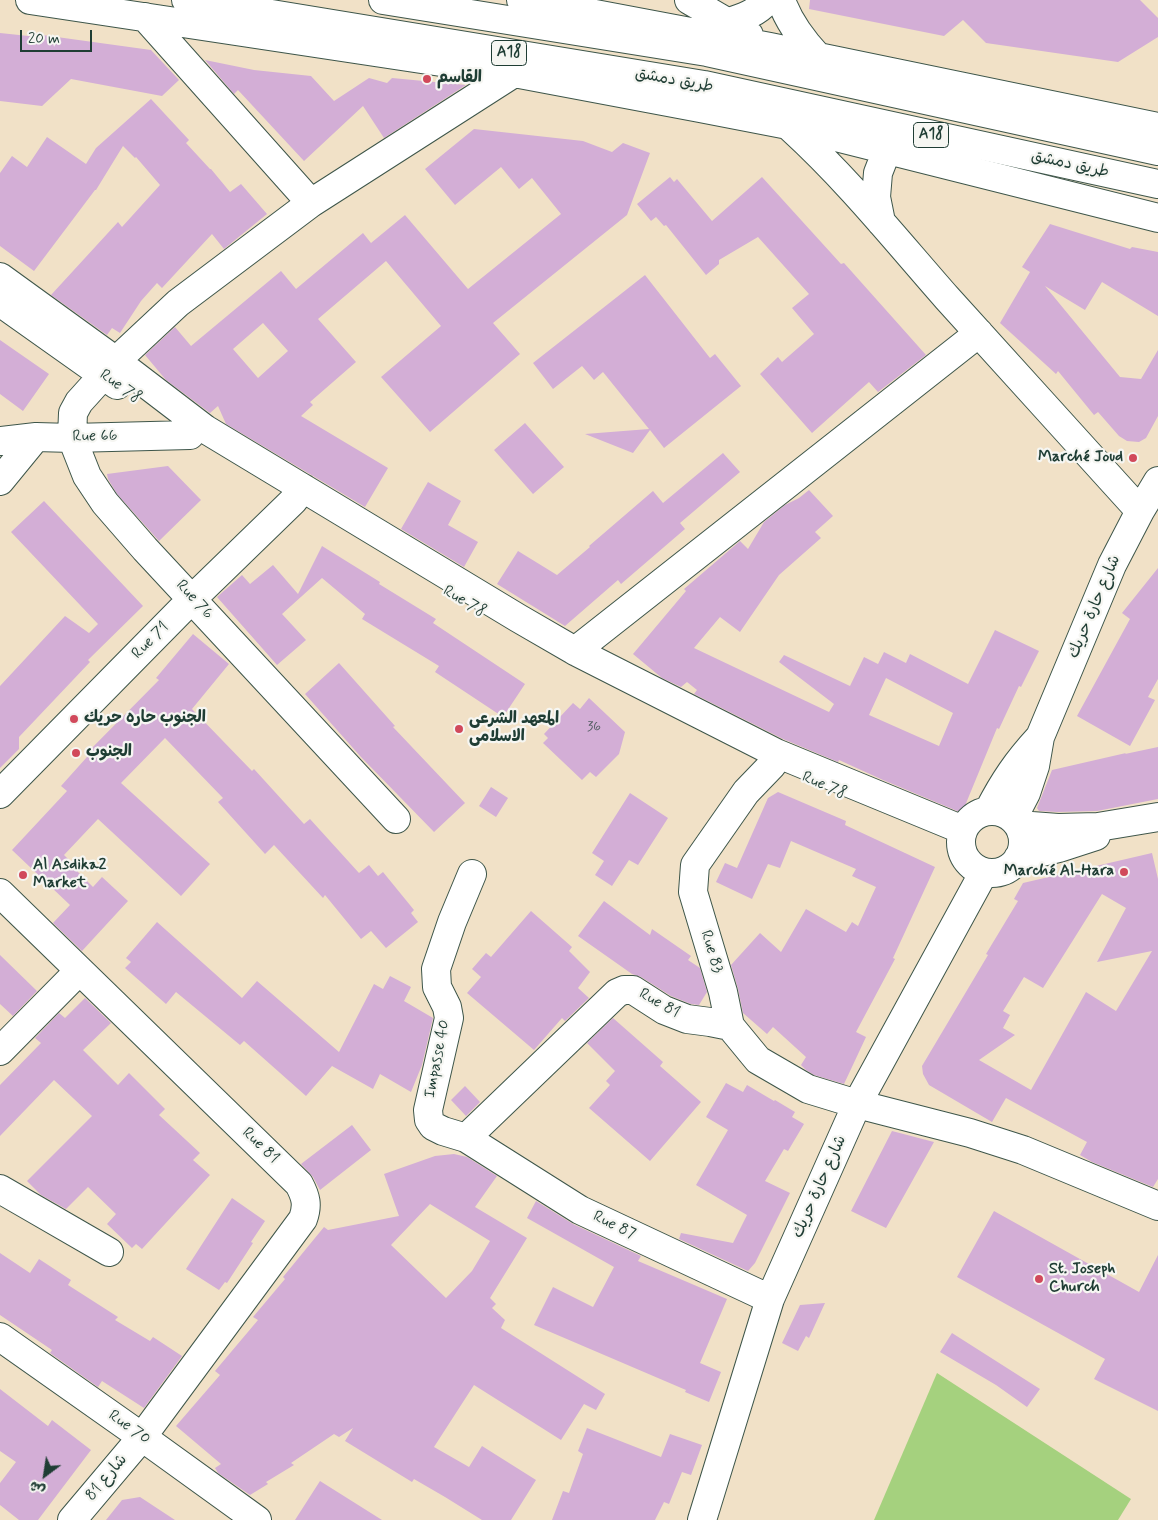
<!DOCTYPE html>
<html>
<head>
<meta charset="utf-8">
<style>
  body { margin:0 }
  #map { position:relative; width:1158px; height:1520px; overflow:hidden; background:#f1e1c7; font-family:Mynerve,"Playpen Sans Arabic",sans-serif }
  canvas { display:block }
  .north { position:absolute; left:20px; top:1450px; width:50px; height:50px; -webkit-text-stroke:4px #f6f6f2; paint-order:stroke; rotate:211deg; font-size:14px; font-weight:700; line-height:20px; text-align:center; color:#1f3d34 }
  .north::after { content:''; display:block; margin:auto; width:18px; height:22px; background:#1f3d34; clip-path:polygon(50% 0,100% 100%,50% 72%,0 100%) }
  .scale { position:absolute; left:20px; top:30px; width:72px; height:22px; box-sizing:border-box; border:2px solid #1f3d34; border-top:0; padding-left:6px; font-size:15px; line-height:18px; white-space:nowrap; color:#1f3d34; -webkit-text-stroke:4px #f6f6f2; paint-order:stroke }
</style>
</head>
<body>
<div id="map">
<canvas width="1158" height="1520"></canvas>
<div class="north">ش</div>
<div class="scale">20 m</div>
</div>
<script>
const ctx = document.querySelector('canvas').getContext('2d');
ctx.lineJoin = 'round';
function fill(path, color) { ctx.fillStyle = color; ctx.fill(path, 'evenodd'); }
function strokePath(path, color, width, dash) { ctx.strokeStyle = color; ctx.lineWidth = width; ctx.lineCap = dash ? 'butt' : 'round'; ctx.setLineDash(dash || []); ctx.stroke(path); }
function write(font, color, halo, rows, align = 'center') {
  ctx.font = font + ' Mynerve,"Playpen Sans Arabic",sans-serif'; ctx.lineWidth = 4.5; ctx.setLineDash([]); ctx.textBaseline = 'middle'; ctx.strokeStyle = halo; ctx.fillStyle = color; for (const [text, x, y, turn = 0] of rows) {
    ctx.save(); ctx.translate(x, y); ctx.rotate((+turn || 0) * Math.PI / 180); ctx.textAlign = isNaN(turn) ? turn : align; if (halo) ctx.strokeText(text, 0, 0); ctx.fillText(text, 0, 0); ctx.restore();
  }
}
const green = new Path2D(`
  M937,1373L1131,1499L1118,1520H874Z`);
const building = new Path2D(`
  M810,0H1140L1158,18V37L1118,62L986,43L963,20L944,36L809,9Z
  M0,33L38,37L35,34L151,50L179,80L162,96L71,79L42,106L0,101Z
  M205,60L254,70L311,76L334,101L369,78L387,83L392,78L466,85L384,138L363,106L304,161L238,90L234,94Z
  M151,99L189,140L186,143L210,169H211L230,192L241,184L267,214L224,249L212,234L162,288L157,283L141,301L120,333L112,328L107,335L51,295L118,222L122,227L160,185L136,157L135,158L123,146L96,190H95L34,271L0,246V173L12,156L27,167L47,137L86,164L96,148Z
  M474,129L583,141L612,152L623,143L650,153L627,215L493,323L520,354L430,432L381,377L441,326L386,261L318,319L356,362L310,402L313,405L301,416L388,468L365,507L226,424L218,406L210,413L166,380L145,355L175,327L191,346L281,271L296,289L363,233L371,243L405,215L468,289L561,214L532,178L519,189L501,167L455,205L425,169ZM263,323L288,351L258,378L233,349Z
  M670,177L674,182L677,179L712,221L762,177L841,264L844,263L926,355L878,392L869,382L812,433L760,374L778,357L782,362L814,334L792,308L809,294L758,237L719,260V264L706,275L666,225L664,226L656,217L651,221L637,204Z
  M1050,224L1130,249L1132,247L1158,252V316L1102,282L1085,310L1045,286L1120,377L1141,379L1158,350V416L1146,438L1139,442L1127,441L1119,436L1098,412L1094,415L1058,371L1056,374L1000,323L1030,272L1022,267Z
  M645,275L710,358L715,354L741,386L664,448L650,430L633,453L585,434L649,429L603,372L594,380L582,366L553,389L533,363Z
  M0,340L49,374L23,411L0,394Z
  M525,423L564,467L533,494L494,450Z
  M723,453L740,472L680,523L685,529L621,584L618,580L565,626L497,584L518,551L557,575L590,547L589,546L653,491L663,503Z
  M168,466L201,500L159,541L117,494L108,479L107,474Z
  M428,482L461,501L448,525L478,542L464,567L401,529Z
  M809,490L833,516L815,532L821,538L779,575L740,632L720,617L694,648L829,712L834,704L779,662L784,655L850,686L864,657L878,664L884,652L906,663L910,654L968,684L995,630L1039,651L1021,687L1019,686L999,729L997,728L962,813L883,780L839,760L838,762L783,739L694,694L697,690L687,682L681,687L662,678L633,654L686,591L684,589L740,541L748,549L764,522L785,505L799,498ZM886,678L953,713L939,746L869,715Z
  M44,501L143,606L88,660L90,662L19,737V749L0,768V686L65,616L89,633L98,624L11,532Z
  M322,546L380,582L379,584L436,619L433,623L525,684L503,717L435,672L439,666L362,619L365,614L322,578L282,614L306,640L277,665L217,597L242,575L250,584L273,565L298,594Z
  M1158,568V679L1148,697L1155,700L1130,746L1077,716L1130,619L1122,613Z
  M193,634L229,664L192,709L252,771L254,769L304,824L310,819L359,873L369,865L378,876L383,872L414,910L411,913L418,922L386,948L371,931L361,939L325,895L323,898L274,845L265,854L218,802L223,798L165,738L121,783L210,864L181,896L98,819L64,855L68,859L67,861L93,887L102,877L128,901L82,951L53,923L70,905L12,850L67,791L61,786L87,757L85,755L159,680L156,678Z
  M339,663L395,726L393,727L465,803L434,832L361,757L305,694Z
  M589,698L625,732L619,754L596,777L590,772L582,780L543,743L548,738L544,734L573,703L580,709Z
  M1158,747V799L1097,811L1058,812L1039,811L1037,808L1052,770L1126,753L1125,754Z
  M491,787L508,798L496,817L479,806Z
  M778,792L846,821L845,825L935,867L893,958L895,959L856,1032L866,1037L844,1084L814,1075L806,1070L801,1065L806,1057L773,1027L767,1034L743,1013L738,989L731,965L760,933L781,952L806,909L846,932L852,922L858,926L876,887L852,876L856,869L791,841L780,868L768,864L752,899L716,882L725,863L737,868L768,798Z
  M630,793L668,818L638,865L629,860L612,886L595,875L604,861L592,853Z
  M1152,853L1158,879V1179L1153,1187L1092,1162L1080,1155L1087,1142L1006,1098L992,1122L929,1085L923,1074L922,1066L988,955L986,954L1018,901L1014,899L1023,883ZM1102,894L1126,908L1097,962L1152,951L1116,1011L1086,992L1031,1090L979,1060L1015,1035L1003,1028L1010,1015L1003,1011L1024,977L1043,988Z
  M604,901L650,935L652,929L691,956L688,960L700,968L707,992L699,1005L691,1004L671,996L641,977L632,974L578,936Z
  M531,911L572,947L569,951L590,972L578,988L589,998L565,1021L562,1018L534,1050L467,993L481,977L472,969L486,953L491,957Z
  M157,922L242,998L257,981L339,1052L374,984L383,989L390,976L411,987L404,1001L433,1018L422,1065L411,1092L380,1074L373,1089L332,1066L306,1096L244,1041L240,1045L176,992L166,1004L125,968L131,962L126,958Z
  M0,955L37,991L13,1016L0,1004Z
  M85,998L111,1023L83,1050L118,1085L129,1073L165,1109L159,1115L200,1153L193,1160L210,1175L142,1249L136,1244L132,1248L107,1224L116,1214L88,1187L66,1209L41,1195L27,1181L92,1116L54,1080L0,1136V1085L41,1043L35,1038L59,1013L65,1018Z
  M613,1018L663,1062L660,1066L701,1102L650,1161L589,1108L610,1085L606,1081L615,1071L587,1043Z
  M726,1083L743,1092L747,1085L774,1101L775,1100L795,1112L792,1117L804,1124L788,1151L784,1149L765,1181L790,1193L755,1263L748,1271L679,1239L681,1233L733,1243L747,1215L696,1185L728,1130L706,1117Z
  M465,1086L480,1102L466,1116L451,1100Z
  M352,1125L371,1150L320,1190L313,1177L301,1164Z
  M892,1131L934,1142L886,1228L851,1211Z
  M454,1154L467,1157L497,1176L475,1207L527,1238L490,1298L496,1304L492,1308L505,1320L501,1328L605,1394L596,1410L584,1404L561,1440L474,1385L434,1447L469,1467L482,1446L536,1480L511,1520H482L445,1497L414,1479L412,1482L345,1441L353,1428L339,1437L334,1434L291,1463L294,1465L266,1482L268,1484L250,1495L218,1473L215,1468L221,1464L176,1426L220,1375L215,1371L258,1320L253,1317L285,1279L283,1277L324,1227L328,1230L399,1216L384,1174L435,1156ZM430,1204L490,1241L472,1271L446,1298L391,1245Z
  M232,1198L265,1221L251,1242L253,1243L227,1283L225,1282L219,1290L186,1269Z
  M536,1201L573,1224L641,1256L638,1261L727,1299L700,1363L721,1372L709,1402L685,1392L686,1390L534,1325L553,1287L593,1307L614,1267L527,1218Z
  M994,1211L1139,1292L1158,1255V1411L1094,1379L1105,1359L957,1277Z
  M0,1253L30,1273L39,1259L71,1280L68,1285L118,1317L115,1320L150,1341L153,1337L182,1356L144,1408L102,1381L98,1387L50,1353L52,1350L0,1315Z
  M825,1303L809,1338L806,1336L798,1351L782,1343L800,1305Z
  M952,1333L1040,1389L1027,1407L996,1385L940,1352Z
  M0,1389L48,1426L52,1420L91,1450L38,1520H19L0,1505V1483L16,1462L0,1451Z
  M587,1428L661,1457L670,1434L702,1445L691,1475L682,1472L669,1504L664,1502L655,1520H552L563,1491L569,1493L583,1454L578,1451Z
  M320,1481L382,1520H295Z
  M140,1497L175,1520H106L122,1500Z`);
const minor = new Path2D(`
  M30,0L514,73L700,108L788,125L1158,218
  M521,0L770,47L1158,127
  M689,0L749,35
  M781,0C789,23 802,40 818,57
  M145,17L311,203
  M726,23C742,18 757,13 768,0
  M791,128C848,180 896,240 947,298C1011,369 1076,440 1140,511
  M881,222L876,197L878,173L887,150
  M0,277L116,361L205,429L518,618L575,651L776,753L963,830
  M0,302L117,385
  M0,441L36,437L72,438L190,435
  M0,481L36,437
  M575,651L979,333
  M776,753L772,765L746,792L695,865L693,892L723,992L730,1026L758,1060L808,1089L857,1104L970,1133L1023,1150L1158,1206
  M0,794L192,599L293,501L303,488
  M989,810C1004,781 1017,762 1039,738
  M961 842a31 31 0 1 1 62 0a31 31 0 1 1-62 0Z
  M1013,818L1026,793L1035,766L1040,737L1112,565L1140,511L1158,481
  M396,819L145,549L105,503L87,476L72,438L73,413L79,402L116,361L178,303L311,203L514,73
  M1018,825L1058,828L1098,827L1158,817
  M1018,858L1059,848L1096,836
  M472,874L452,922L436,969L437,987L447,1007L449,1018L428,1110L429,1120L433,1126L443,1131L466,1138L580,1210L770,1299
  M0,893L299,1184C306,1197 308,1205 303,1219L142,1437L72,1520
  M0,1051L79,971
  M466,1138L617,993L624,990H633L664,1010L687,1019L710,1022L730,1026
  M0,1189L109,1252
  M0,1337L142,1437L257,1520
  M702,1520L770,1299L857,1104L984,872`);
const highway = new Path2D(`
  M186,0L704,85L1158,184
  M383,0L707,52L1158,151`);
const markers = [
  [427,79,5,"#d1495b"],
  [1133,458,5,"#d1495b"],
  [74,719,5,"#d1495b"],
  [459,729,5,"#d1495b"],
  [76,753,5,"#d1495b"],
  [1124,872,5,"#d1495b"],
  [23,875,5,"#d1495b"],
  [1039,1279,5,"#d1495b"]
];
const numberNames = [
  ["36",594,727]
];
const shields = [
  [509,53,35],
  [931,135,35]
];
const shieldNames = [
  ["A18",509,53],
  ["A18",931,135]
];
const poiNames = [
  ["القاسم",437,79],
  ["Marché Joud",1123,458,"right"],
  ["الجنوب حاره حريك",84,719],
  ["المعهد الشرعى",469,720],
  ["الاسلامى",469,738],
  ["الجنوب",86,753],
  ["Al Asdika2",33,866],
  ["Market",33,884],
  ["Marché Al-Hara",1114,872,"right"],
  ["St. Joseph",1049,1270],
  ["Church",1049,1288]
];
const streetNames = [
  ["طريق دمشق",674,81,10],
  ["طريق دمشق",1070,165,12],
  ["Rue 78",120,387,35],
  ["Rue 66",95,437,-1],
  ["Rue 76",194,600,47],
  ["Rue 78",464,602,30],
  ["شارع حارة حريك",1095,607,-67],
  ["Rue 71",151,641,-45],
  ["Rue 78",824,786,23],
  ["Rue 83",711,952,73],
  ["Rue 81",659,1004,29],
  ["Impasse 40",438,1059,-79],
  ["Rue 81",260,1146,44],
  ["شارع حارة حريك",820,1187,-66],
  ["Rue 87",614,1226,26],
  ["Rue 70",129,1428,35],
  ["شارع 81",107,1478,-50]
];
fill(green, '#a5d17e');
fill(building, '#d3aed6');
strokePath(minor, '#3e564a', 30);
strokePath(highway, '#3e564a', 30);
strokePath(minor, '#fff', 28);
strokePath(highway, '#fff', 28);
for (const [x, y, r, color] of markers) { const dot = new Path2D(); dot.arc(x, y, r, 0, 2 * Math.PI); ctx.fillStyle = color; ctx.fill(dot); strokePath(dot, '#f6f6f2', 2); }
write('14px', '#4c595c', null, numberNames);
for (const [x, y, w] of shields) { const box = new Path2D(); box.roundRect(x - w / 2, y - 12.5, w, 25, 4); ctx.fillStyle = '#f6f6f2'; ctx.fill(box); strokePath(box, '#1f3d34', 1); }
write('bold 15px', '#1f3d34', null, shieldNames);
write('bold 16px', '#1f3d34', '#f6f6f2', poiNames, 'left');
write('16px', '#1f3d34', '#f6f6f2', streetNames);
</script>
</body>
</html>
